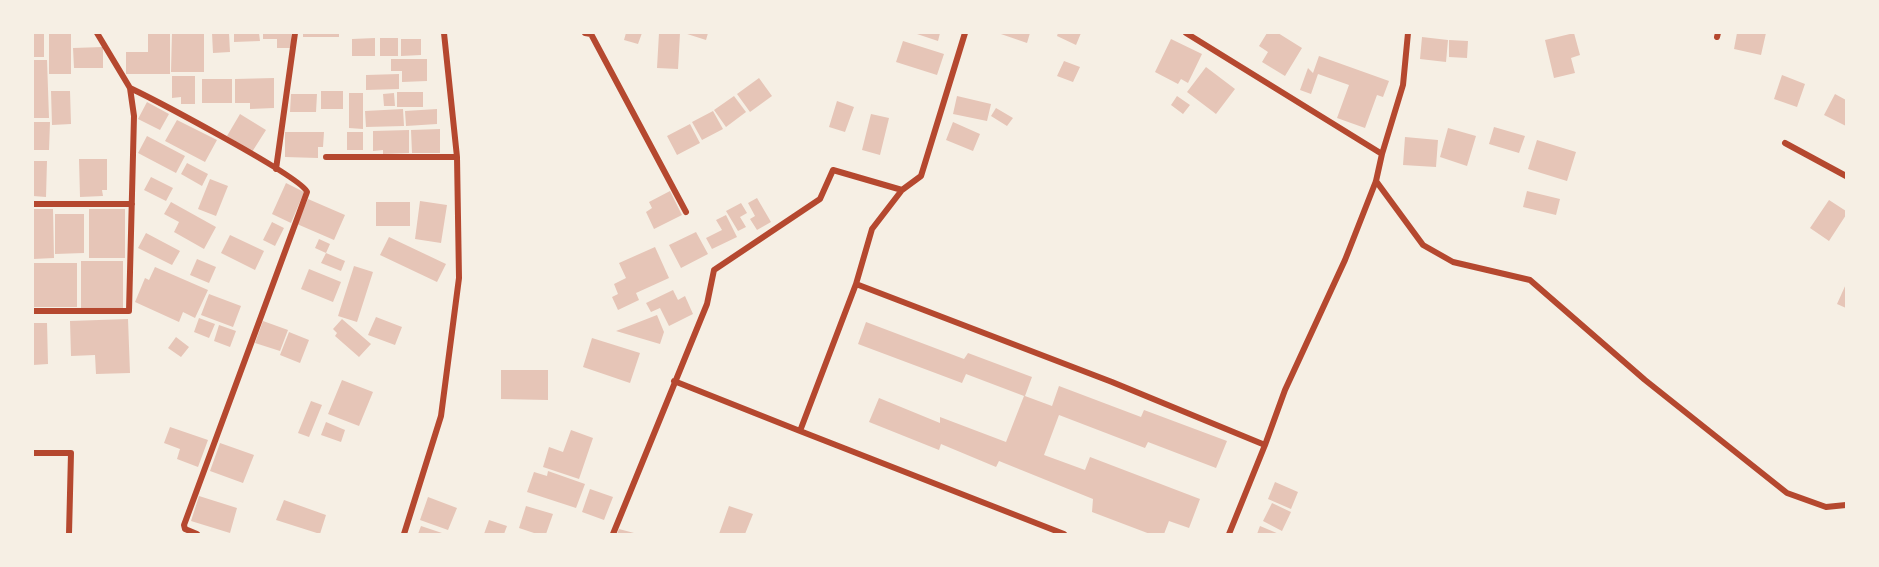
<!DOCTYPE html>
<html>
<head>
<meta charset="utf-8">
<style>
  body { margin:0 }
  #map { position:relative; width:1879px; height:567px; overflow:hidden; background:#f6efe4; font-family:Helvetica,sans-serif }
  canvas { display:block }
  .frame { position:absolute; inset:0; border:34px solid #f6efe4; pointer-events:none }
</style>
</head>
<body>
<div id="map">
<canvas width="1879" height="567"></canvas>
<div class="frame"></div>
</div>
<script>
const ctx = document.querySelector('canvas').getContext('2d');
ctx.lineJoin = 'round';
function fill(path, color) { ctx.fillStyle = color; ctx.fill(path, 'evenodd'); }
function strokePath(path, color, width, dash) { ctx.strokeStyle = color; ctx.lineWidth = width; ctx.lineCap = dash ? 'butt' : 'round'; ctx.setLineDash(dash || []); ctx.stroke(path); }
const building = new Path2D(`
  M33,33H44V57H33Z
  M49,33H71V74H49Z
  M148,33H170V74H126V52H148Z
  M172,33H204V72H171Z
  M212,33H229L230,52L213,53Z
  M234,33H259L260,41L234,42Z
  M263,33H291V48H277V39H263Z
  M303,33H339V37H303Z
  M626,33H642L638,44L624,40Z
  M659,33H680L678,69L657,68Z
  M684,33H708L706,40Z
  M914,33H940L938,41Z
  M998,33H1030L1027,43Z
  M1058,33H1081L1076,45L1057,36Z
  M1267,33H1278L1302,48L1285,76L1262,62L1268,52L1259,46Z
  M1574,33L1580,55L1571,58L1575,73L1554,78L1545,40Z
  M1737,33H1766L1761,55L1734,49Z
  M1422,37L1448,40L1446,62L1420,59Z
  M375,38V56H352V39Z
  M380,38H398V56H380Z
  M401,39H421V55L401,56Z
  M1171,39L1202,54L1188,83L1181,79L1178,84L1155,72Z
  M1449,40L1468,41L1467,58L1449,57Z
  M903,41L944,54L937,75L896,62Z
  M103,47V68H74L73,48Z
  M1319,56L1389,81L1383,97L1377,95L1365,128L1337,118L1349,85L1318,74L1311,94L1300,90L1308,68L1313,73Z
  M391,59H427V81L402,82V71H391Z
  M33,60H47L49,118H33Z
  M1064,61L1080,67L1073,82L1057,76Z
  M1206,67L1235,89L1216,114L1187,92Z
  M399,74V89L366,90V75Z
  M1782,75L1805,84L1797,107L1774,99Z
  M172,76H195V104H181V97L172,98Z
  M274,78V108L250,109V103H235V79Z
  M759,78L772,96L750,112L737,94Z
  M202,79H232V103H202Z
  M51,91H70L71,124L52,125Z
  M321,91H343V109H321Z
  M397,92H423V107H397Z
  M349,93H363V129L349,128Z
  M394,93L395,106H384L383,94Z
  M291,94H317L316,112H290Z
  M1835,94L1846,100V126L1824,115Z
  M734,96L746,112L726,127L714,110Z
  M957,96L991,104L987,121L953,114Z
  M1177,96L1190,105L1183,114L1171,105Z
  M837,101L854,107L845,132L829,127Z
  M147,102L169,114L160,130L138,119Z
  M996,108L1013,118L1007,126L991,116Z
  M403,109L404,126L366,127L365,111Z
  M437,109V124L406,126L405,111Z
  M713,111L723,129L702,140L692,122Z
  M240,114L266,130L252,152L227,136Z
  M871,114L889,118L880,155L862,150Z
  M177,120L217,140L205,162L165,141Z
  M33,122H50L49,150H33Z
  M953,122L980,134L973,151L946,140Z
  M690,124L700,143L677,155L667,136Z
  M1494,127L1525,136L1519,153L1489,144Z
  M1448,128L1476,136L1467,166L1440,157Z
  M440,129V153H412L411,130Z
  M409,130V153L383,154V150L373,151V131Z
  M285,132H324L323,147H318V158L285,157Z
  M347,132H363V150H347Z
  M147,136L185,156L176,173L138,153Z
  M1405,137L1438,140L1436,167L1403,165Z
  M1537,140L1576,152L1567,181L1528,169Z
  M79,159H107V190H102L103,196L80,197Z
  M33,161H47L46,197L33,196Z
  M187,163L208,174L202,186L181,174Z
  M151,177L173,188L166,201L144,190Z
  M210,179L228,186L216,216L198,209Z
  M286,183L304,192L291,223L272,214Z
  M670,191L682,215L654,229L646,212L652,208L649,202Z
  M1527,191L1560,199L1556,215L1523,207Z
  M757,198L771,222L757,230L750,219L755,216L748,203Z
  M308,199L345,215L334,240L297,224Z
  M1829,200L1846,211V215L1829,241L1810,228Z
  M420,201L447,205L441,243L415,239Z
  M171,202L216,227L204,249L174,232L179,222L164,214Z
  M376,202H410V226H376Z
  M741,203L747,213L740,217L746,227L738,231L726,211Z
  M33,209H53L54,258L33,259Z
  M89,209H125V258H89Z
  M55,214H84V253L55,254Z
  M726,215L737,237L712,249L706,238L722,230L716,220Z
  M272,222L284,228L275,246L263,240Z
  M696,232L708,254L681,268L669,245Z
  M146,233L180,251L172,265L138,248Z
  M230,235L264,251L255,270L221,253Z
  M389,237L446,264L437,282L380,255Z
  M319,239L330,244L326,253L345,261L341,271L321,263L326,253L315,248Z
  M655,247L669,278L636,293L639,300L618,310L612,297L618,294L614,284L626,278L619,263Z
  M197,259L216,267L209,283L190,275Z
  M81,261H123V309H81Z
  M33,263H77V307H33Z
  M354,266L373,272L357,322L338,316Z
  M155,267L208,290L195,318L183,312L179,322L135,302L145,278L149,280Z
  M309,269L341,282L333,302L301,289Z
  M1846,284V308L1837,304Z
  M673,290L678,300L685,296L693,314L669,326L660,308L651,312L646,303Z
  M209,294L241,306L233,327L201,315Z
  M657,315L664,332L660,344L616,331Z
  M376,317L402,327L395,345L368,335Z
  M199,318L215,324L209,338L194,332Z
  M128,319L130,373L96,374L95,355L71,356L70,321Z
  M342,319L371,344L359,357L335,336L337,333L333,329Z
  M263,321L288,330L280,351L255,343Z
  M866,322L964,359L968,353L1032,377L1025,396L1052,406L1059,386L1141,417L1144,410L1227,441L1216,468L1148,442L1145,448L1059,415L1044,455L1085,470L1090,457L1200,499L1189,528L1169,521L1164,534H1150L1092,512L1093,499L999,461L996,467L941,444L939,450L869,422L879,398L940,423V417L1006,442L1024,396L966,374L962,383L858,344Z
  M33,323H47L48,364L33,365Z
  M219,325L236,331L230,347L214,341Z
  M289,332L309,340L300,363L280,355Z
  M176,337L189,347L181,357L168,348Z
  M592,338L640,353L630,383L583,367Z
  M501,370H548V400L501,399Z
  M342,380L373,392L359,426L328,414Z
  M311,401L322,405L309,437L298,433Z
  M326,422L345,430L341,442L321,435Z
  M170,427L208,440L198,467L177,459L180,449L164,443Z
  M571,430L593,438L579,479L543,467L549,447L563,452Z
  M220,443L254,455L243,483L210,471Z
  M548,471L585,484L576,508L527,492L534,472L547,476Z
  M1275,482L1298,492L1291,509L1268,499Z
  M590,489L613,497L604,520L582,512Z
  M199,496L237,508L230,533L191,521Z
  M428,497L457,508L448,530L420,520Z
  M284,500L326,515L320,534L276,520Z
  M1272,503L1291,512L1282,531L1263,521Z
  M526,506L553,514L546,534H537L519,528Z
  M729,506L753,514L745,534H719Z
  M489,520L507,526L504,534H484Z
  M421,526L445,534H418Z
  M1260,526L1279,534H1257Z
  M619,529L634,533V534H617Z`);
const minor = new Path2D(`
  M585,33L591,34L686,212
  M965,33L921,176L902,190L872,229L856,284L800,431L1064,534
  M1186,33L1382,154
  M1717,37L1718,33
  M130,88C153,99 302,177 307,192L184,525L185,529L197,534
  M1785,143L1846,176
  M326,157H457
  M276,169L295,33
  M1376,181L1423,245L1453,262L1530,280L1645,380L1787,493L1826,507L1846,505
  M33,204H132
  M856,284L1112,382L1265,445
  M33,311H129L134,116L130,88L97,33
  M674,381L800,431
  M33,453H71L69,534
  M404,534L441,416L459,278L457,157L444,33
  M613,534L707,304L714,270L820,199L833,170L902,190
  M1229,534L1265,445L1285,390L1345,260L1376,181L1382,154L1403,85L1408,33`);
fill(building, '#e6c5b7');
strokePath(minor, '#b5482f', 6);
</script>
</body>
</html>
